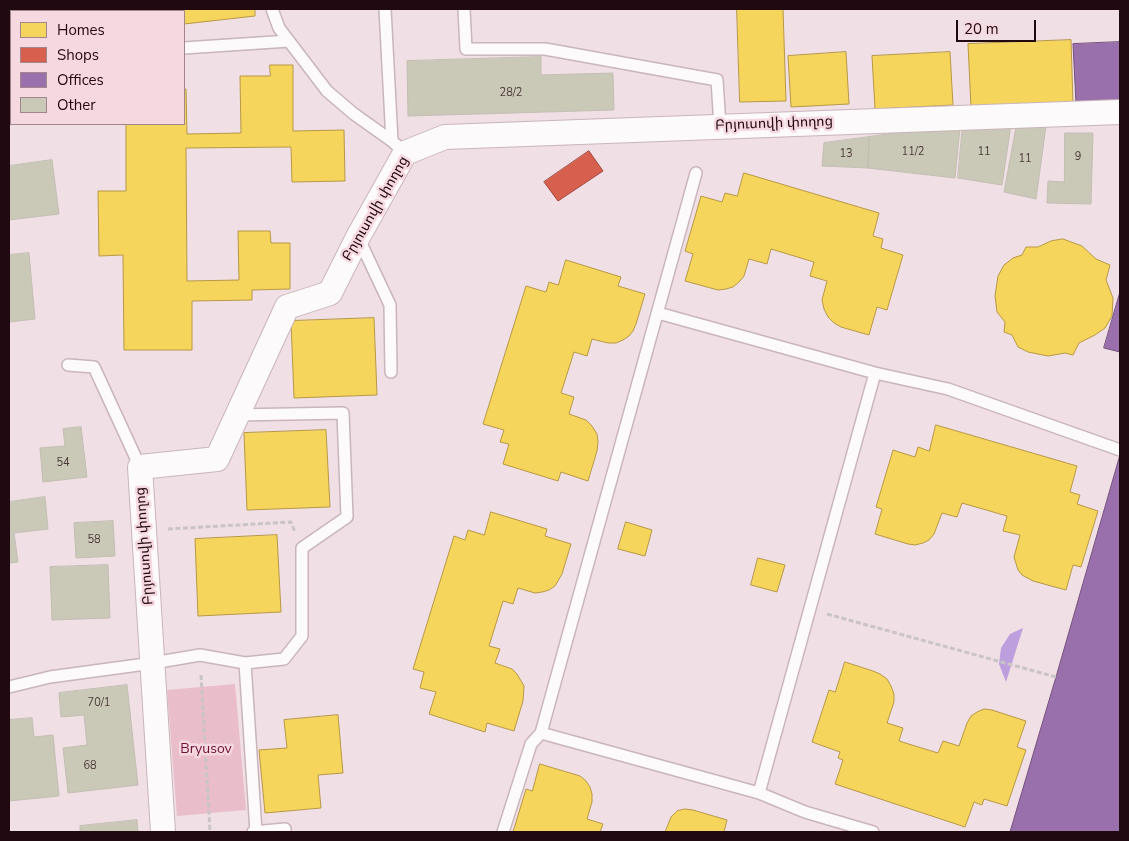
<!DOCTYPE html>
<html>
<head>
<meta charset="utf-8">
<style>
  body { margin:0 }
  #map { position:relative; width:1129px; height:841px; overflow:hidden; background:#f0dfe4; font-family:"Nunito Sans",sans-serif }
  canvas { display:block }
  .frame { position:absolute; inset:0; border:10px solid #210911; pointer-events:none }
  .legend { position:absolute; left:10px; top:10px; width:175px; height:115px; box-sizing:border-box; background:#f6d9e0; border:1px solid #a1868d; margin:0; padding:6px 9px; list-style:none; font-size:15px; color:#210911 }
  .legend li { display:flex; align-items:center; gap:10px; height:25px }
  .legend b { width:25px; border:1px solid #a1868d }
  .scale { position:absolute; left:956px; top:20px; width:80px; height:22px; box-sizing:border-box; border:2px solid #210911; border-top:0; padding-left:6px; font-size:15px; line-height:18px; white-space:nowrap; color:#210911; -webkit-text-stroke:4px #f6d9e0; paint-order:stroke }
</style>
</head>
<body>
<div id="map">
<canvas width="1129" height="841"></canvas>
<div class="frame"></div>
<ul class="legend">
<li><b style="height:14px;background:#f6d55c"></b>Homes</li>
<li><b style="height:14px;background:#d6604d"></b>Shops</li>
<li><b style="height:14px;background:#9970ab"></b>Offices</li>
<li><b style="height:14px;background:#cac8b6"></b>Other</li>
</ul>
<div class="scale">20 m</div>
</div>
<script>
const ctx = document.querySelector('canvas').getContext('2d');
ctx.lineJoin = 'round';
function fill(path, color) { ctx.fillStyle = color; ctx.fill(path, 'evenodd'); }
function strokePath(path, color, width, dash) { ctx.strokeStyle = color; ctx.lineWidth = width; ctx.lineCap = dash ? 'butt' : 'round'; ctx.setLineDash(dash || []); ctx.stroke(path); }
function write(font, color, halo, rows, align = 'center') {
  ctx.font = font + ' "Nunito Sans","Noto Sans Armenian",sans-serif'; ctx.lineWidth = 5; ctx.setLineDash([]); ctx.textBaseline = 'middle'; ctx.strokeStyle = halo; ctx.fillStyle = color; for (const [text, x, y, turn = 0] of rows) {
    ctx.save(); ctx.translate(x, y); ctx.rotate((+turn || 0) * Math.PI / 180); ctx.textAlign = isNaN(turn) ? turn : align; if (halo) ctx.strokeText(text, 0, 0); ctx.fillText(text, 0, 0); ctx.restore();
  }
}
const green = new Path2D(`
  M235,684L246,810L177,816L167,690Z`);
const water = new Path2D(`
  M1023,628L1006,682L999,664L1001,648L1010,634Z`);
const homes = new Path2D(`
  M128,9H255V16L184,24V11H128Z
  M737,9H783L786,101L740,102Z
  M1071,40L1073,103L971,107L968,44Z
  M846,52L849,104L791,107L788,56Z
  M950,52L953,105L875,109L872,56Z
  M270,65H293V131L344,130L345,181L292,182L291,147L186,148L187,281L239,280L238,231H270L271,243H290V289L252,290V300L192,301V350H124L123,255L99,256L98,191H126V124H184V89H186L187,134L241,133L240,76H270Z
  M744,173L879,213L873,236L883,239L881,248L903,255L887,310L877,307L869,335L841,327L834,323L828,317L824,309L822,300L827,281L810,276L814,262L771,249L767,264L749,259L744,276L739,282L733,287L726,289L718,290L685,281L693,254L685,251L701,196L722,202L725,193L737,196Z
  M1063,239L1082,246L1096,259L1110,265L1106,280L1113,298L1112,316L1105,328L1095,335L1079,343L1073,355L1065,353L1048,356L1028,352L1018,347L1012,335L1004,332L1005,322L997,312L995,296L998,276L1004,265L1013,258L1022,255L1026,247H1038L1051,241Z
  M566,260L621,277L618,286L645,294L636,324L633,331L629,336L623,340L616,343H608L592,339L587,356L574,352L561,393L574,397L569,414L586,420L592,426L597,434L598,442L597,451L588,481L561,472L558,481L503,464L509,444L500,442L504,430L483,424L526,286L546,292L549,282L558,285Z
  M374,318L377,395L294,398L291,321Z
  M936,425L1077,466L1070,492L1080,495L1077,504L1098,511L1081,567L1073,565L1066,590L1033,581L1022,575L1018,570L1014,557L1020,535L1003,531L1007,516L962,503L957,517L942,513L934,534L929,540L923,543L915,545L908,544L875,534L882,509L876,507L893,450L915,457L918,447L929,451Z
  M326,430L330,507L247,510L244,433Z
  M491,512L547,529L545,536L571,544L562,574L555,586L549,590L542,592L535,593L518,588L513,604L503,601L489,646L500,649L495,663L512,669L517,674L524,686L523,701L514,731L487,723L485,732L429,714L436,692L420,688L424,672L413,669L454,536L465,540L468,530L484,535Z
  M626,522L652,530L645,556L618,549Z
  M277,535L281,612L198,616L195,539Z
  M758,558L785,565L777,592L751,585Z
  M845,662L873,671L880,674L887,679L891,686L894,694V702L887,723L903,728L899,741L938,753L943,741L959,746L967,723L971,716L977,712L984,709L992,710L1026,721L1017,747L1026,750L1007,806L984,799L982,805L974,802L965,827L835,784L843,760L838,758L840,752L812,742L829,690L835,692Z
  M338,715L343,773L318,775L321,808L265,813L259,750L287,748L284,720Z
  M540,764L580,776L586,781L590,787L592,794V802L587,819L603,824L600,832H513L526,789L532,791Z
  M685,809L693,810L727,820L724,832H665L671,817L677,811Z`);
const shops = new Path2D(`
  M589,151L603,171L558,201L544,182Z`);
const offices = new Path2D(`
  M1120,42V101L1076,103L1073,44Z
  M1120,292V352L1104,348Z
  M1120,455V832H1010L1056,677Z`);
const building = new Path2D(`
  M9,9H67V11H11V45H9Z
  M541,57V75L613,73L614,110L408,116L407,61Z
  M963,124L1011,125L1002,185L958,178Z
  M1046,126L1036,199L1004,192L1016,127Z
  M937,127L960,128L955,178L868,168L869,137Z
  M1065,133H1093L1091,204L1047,203L1048,181L1064,182Z
  M869,137L868,168L822,166L824,143Z
  M52,160L59,214L9,220V166Z
  M29,253L35,319L9,322V255Z
  M81,427L87,477L43,482L40,448L65,446L63,429Z
  M45,497L48,529L14,533L18,562L9,563V502Z
  M113,521L115,556L76,558L74,523Z
  M108,565L110,618L52,620L50,567Z
  M127,685L138,785L68,793L63,748L87,745L84,715L61,717L59,693Z
  M32,718L34,737L53,735L59,796L9,801V720Z
  M137,820L138,832H80V826Z`);
const path = new Path2D(`
  M168,529L291,522L295,532
  M827,614L1056,677
  M201,675L210,832`);
const service = new Path2D(`
  M272,9L279,28L327,91L354,114L392,141L405,153
  M385,9L392,141
  M464,9L466,49H545L717,80L720,126
  M184,48L289,41
  M359,239L390,305L391,372
  M658,313L875,373L948,389L1120,450
  M68,365L94,367L140,467
  M245,663L256,832
  M9,687L50,677L153,663L200,655L245,663L284,659L302,636V548L347,517L343,413L237,415
  M541,733L759,793L805,812L873,832
  M759,793L875,373
  M253,832L285,829V832
  M503,832L531,744L541,733L696,173`);
const minor = new Path2D(`
  M163,832L140,467L217,459L287,307L330,293L358,237L405,153L445,137L1120,112`);
const numberNames = [
  ["28/2",511,93],
  ["11/2",913,152],
  ["11",984,152],
  ["13",846,154],
  ["9",1078,157],
  ["11",1025,159],
  ["54",63,463],
  ["58",94,540],
  ["70/1",99,703],
  ["68",90,766]
];
const streetNames = [
  ["Բրյուսովի փողոց",774,124,-2],
  ["Բրյուսովի փողոց",376,209,-60],
  ["Բրյուսովի փողոց",145,546,-94]
];
const parkNames = [
  ["Bryusov",206,750]
];
fill(green, '#eabdca');
fill(water, '#bd9fde');
fill(homes, '#f6d55c');
strokePath(homes, '#b69846', 1);
fill(shops, '#d6604d');
strokePath(shops, '#a0463b', 1);
fill(offices, '#9970ab');
strokePath(offices, '#75517d', 1);
fill(building, '#cac8b6');
strokePath(building, '#c2beb4', 1);
strokePath(service, '#c9b5ba', 14);
strokePath(minor, '#c9b5ba', 26);
strokePath(path, '#cac4c6', 3, [5, 2.5]);
strokePath(service, '#fdfafb', 11);
strokePath(minor, '#fdfafb', 24);
write('11px', '#4b393a', null, numberNames);
write('14px', '#210911', '#f6d9e0', streetNames);
write('14px', '#6e1038', '#f6d9e0', parkNames);
</script>
</body>
</html>
